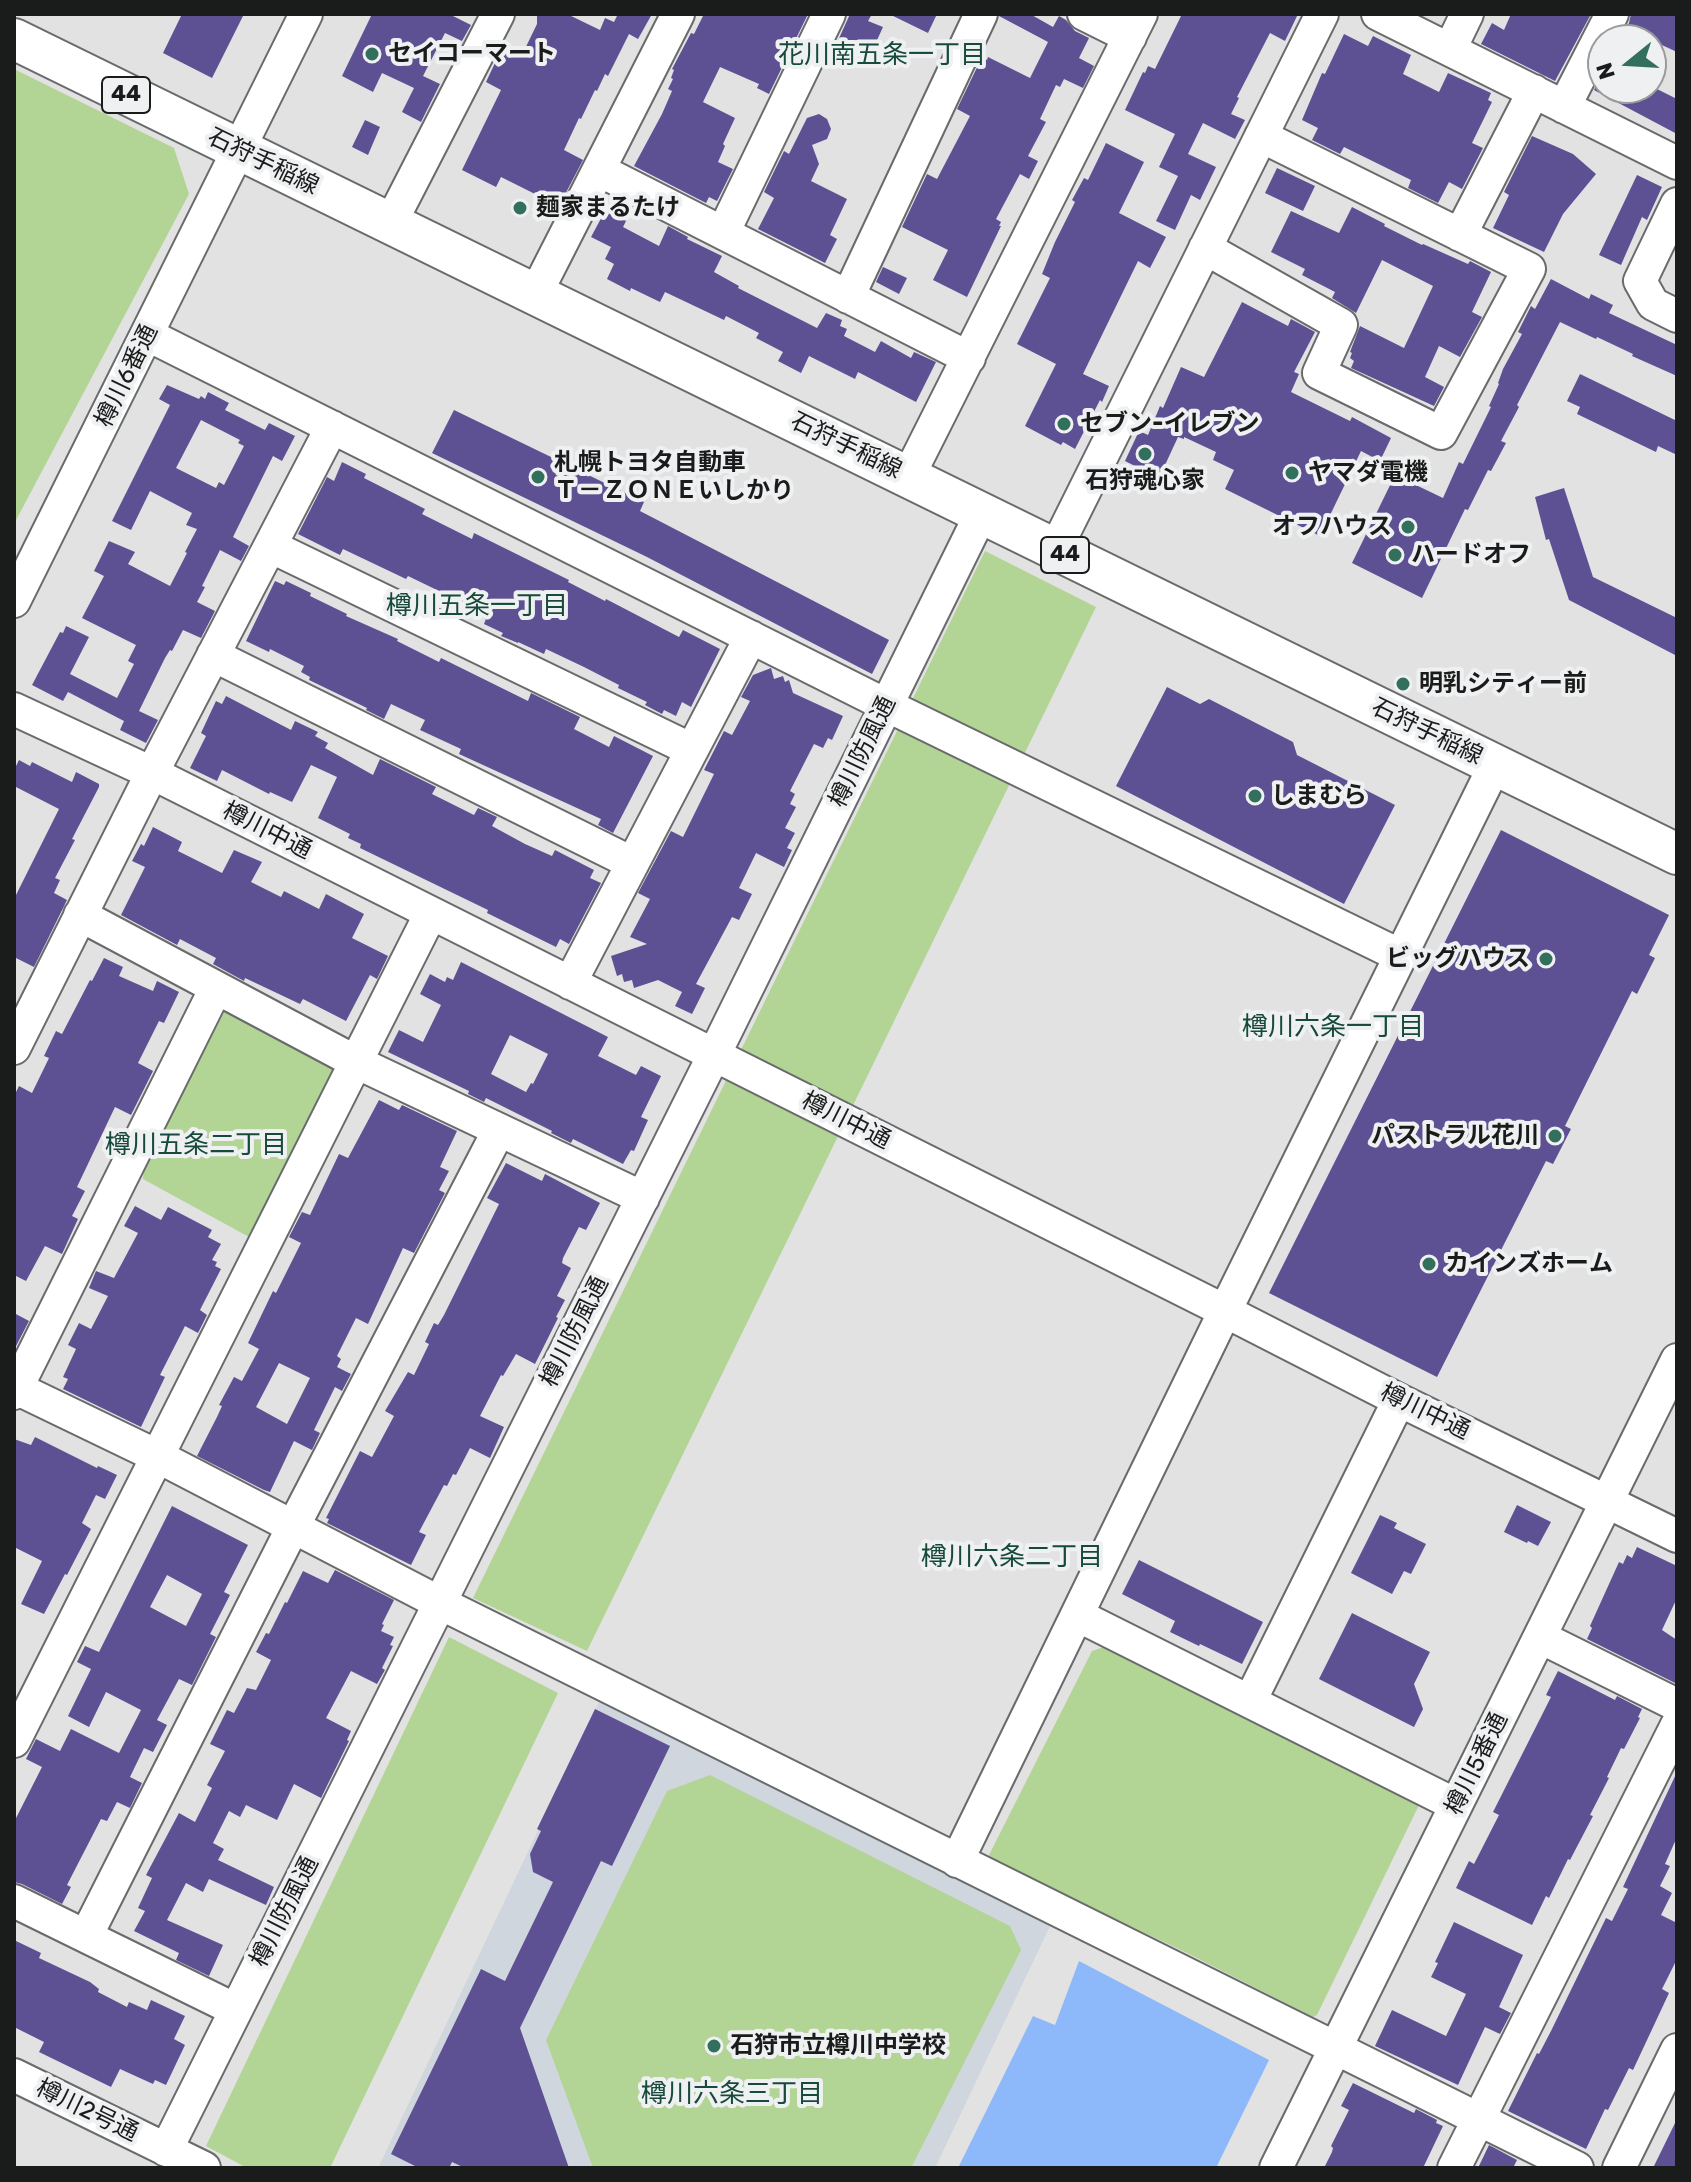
<!DOCTYPE html>
<html>
<head>
<meta charset="utf-8">
<style>
  body { margin:0 }
  #map { position:relative; width:1691px; height:2182px; overflow:hidden; background:#e2e2e3; font-family:Rubik,sans-serif }
  canvas { display:block }
  .frame { position:absolute; inset:0; border:16px solid #1a1b1b; pointer-events:none }
  .north { position:absolute; left:1587px; top:24px; width:80px; height:80px; box-sizing:border-box; background:#eff0f1; border:2px solid #9a9b9b; border-radius:50%; rotate:252deg; font-size:22px; font-weight:700; line-height:32px; text-align:center; color:#1a1b1b }
  .north::after { content:''; display:block; margin:auto; width:28px; height:36px; background:#32705d; clip-path:polygon(50% 0,100% 100%,50% 72%,0 100%) }
</style>
</head>
<body>
<div id="map">
<canvas width="1691" height="2182"></canvas>
<div class="frame"></div>
<div class="north">N</div>
</div>
<script>
const ctx = document.querySelector('canvas').getContext('2d');
ctx.lineJoin = 'round';
function fill(path, color) { ctx.fillStyle = color; ctx.fill(path, 'evenodd'); }
function strokePath(path, color, width, dash) { ctx.strokeStyle = color; ctx.lineWidth = width; ctx.lineCap = dash ? 'butt' : 'round'; ctx.setLineDash(dash || []); ctx.stroke(path); }
function write(font, color, halo, rows, align = 'center') {
  ctx.font = font + ' Rubik,"Noto Sans JP",sans-serif'; ctx.lineWidth = 8; ctx.setLineDash([]); ctx.textBaseline = 'middle'; ctx.strokeStyle = halo; ctx.fillStyle = color; for (const [text, x, y, turn = 0] of rows) {
    ctx.save(); ctx.translate(x, y); ctx.rotate((+turn || 0) * Math.PI / 180); ctx.textAlign = isNaN(turn) ? turn : align; if (halo) ctx.strokeText(text, 0, 0); ctx.fillText(text, 0, 0); ctx.restore();
  }
}
const built = new Path2D(`
  M599,1702L1051,1924L935,2168H378Z`);
const green = new Path2D(`
  M14,69L174,148L189,194L14,524Z
  M985,551L1096,607L587,1651L473,1598Z
  M226,1009L332,1067V1078L249,1237L143,1179L144,1167Z
  M449,1637L558,1693L330,2168H247L206,2146Z
  M1104,1647L1417,1800L1419,1805L1317,2015L1313,2017L1185,1952L991,1860L989,1855L1092,1651Z
  M710,1775L1010,1926L1021,1950L911,2168H593L546,2040L667,1791Z`);
const water = new Path2D(`
  M1079,1961L1269,2060L1216,2168H958L1033,2016L1055,2025Z`);
const building = new Path2D(`
  M182,14H244L212,78L163,53Z
  M372,14H454L453,16L471,25L462,41L445,33L423,76L440,84L421,122L402,112L414,88L382,73L373,92L342,76Z
  M537,14H567L600,30L605,18L614,22L618,14H652L638,39L629,34L608,76L605,74L597,91L595,90L581,119L579,118L564,150L583,160L559,206L501,177L496,187L462,170L501,90L486,82L503,46L522,55L537,24Z
  M704,14H808L769,94L757,88L759,84L720,67L703,102L735,118L723,144L725,146L718,162L733,169L717,201L709,197L706,203L634,166L662,114L672,91L668,89L673,79L671,78L674,70L672,69L691,33L694,34Z
  M850,14H872L868,21L883,27L868,60L836,45Z
  M889,14H937L928,33Z
  M1000,14H1030L1053,27L1059,16L1066,20L1075,31L1089,38L1079,58L1094,66L1083,88L1064,79L1060,87L1056,85L1040,119L1046,122L1028,156L1038,161L1029,179L1020,174L996,219L1001,222L999,226H1001L967,297L933,280L948,250L902,227L927,174L937,179L970,116L957,109L982,57L987,60L988,57L1030,78L1048,42L999,16Z
  M1182,14H1298L1285,41L1270,33L1237,97L1239,98L1231,114L1245,120L1235,139L1203,123L1188,154L1216,167L1200,200L1191,195L1175,230L1156,221L1178,176L1159,167L1175,134L1125,110L1143,72L1145,73L1148,66L1155,69Z
  M1511,14H1591L1555,81L1481,44L1492,23L1504,30Z
  M1631,14H1677V52L1651,40H1620L1629,23Z
  M1344,34L1368,46L1373,36L1411,55L1403,74L1439,92L1448,73L1491,93L1488,100L1492,102L1472,143L1483,148L1462,189L1449,182L1438,203L1408,188L1411,180L1344,147L1340,154L1312,140L1318,128L1302,120L1322,73L1325,74Z
  M1595,88H1655L1677,99V134L1594,90Z
  M819,114L827,119L831,129L827,139L812,145L819,164L811,181L847,199L830,235L837,239L825,263L758,229L774,198L764,192L784,151L789,154L807,118Z
  M365,120L380,127L368,155L352,147Z
  M1532,136L1573,154L1596,174L1563,214L1544,252L1493,228L1509,195L1504,192Z
  M1106,143L1144,162L1119,213L1166,237L1150,268L1138,261L1083,374L1109,386L1102,402L1100,400L1075,449L1063,442L1061,445L1025,426L1056,364L1017,344L1050,278L1042,274L1055,242L1075,202L1072,200L1084,178L1088,180Z
  M1277,168L1315,186L1303,211L1265,193Z
  M1637,175L1662,187L1647,220L1642,217L1621,265L1599,255Z
  M1352,207L1385,224L1384,226L1422,245L1423,244L1468,264L1470,261L1491,272L1472,312L1482,317L1460,357L1439,346L1425,377L1444,387L1434,406L1351,368L1354,361L1350,358L1352,353L1350,352L1360,326L1404,348L1433,286L1382,260L1356,313L1332,298L1335,292L1302,275L1305,269L1271,252L1291,211L1339,233Z
  M605,211L626,221L623,227L659,246L668,226L688,237L687,239L722,256L714,272L739,286L738,288L817,328L826,313L842,320L840,326L847,329L844,336L875,352L881,341L911,358L914,352L936,362L916,402L858,372L855,379L809,356L801,373L778,361L783,352L756,338L759,333L726,316L724,320L665,292L660,302L631,288L630,291L607,279L614,264L605,259L611,247L591,237Z
  M883,267L907,278L899,294L876,282Z
  M1551,279L1589,299L1591,294L1613,305L1609,313L1677,345V376L1632,356L1633,354L1597,337L1596,339L1560,322L1517,405L1519,407L1501,441L1506,443L1491,471L1488,470L1468,510L1465,509L1422,598L1352,563L1395,475L1443,498L1459,462L1463,464L1491,407L1489,406L1499,384L1498,383L1503,369L1522,334L1518,332L1531,306L1535,309Z
  M1242,302L1288,326L1291,319L1315,332L1294,372L1299,374L1291,392L1350,421L1352,417L1391,438L1380,461L1361,451L1320,536L1225,489L1234,470L1213,460L1216,452L1184,437V439L1178,437L1159,478L1125,461L1139,431L1148,435L1160,406L1163,408L1181,367L1204,377Z
  M1580,374L1677,421V455L1658,446L1656,452L1577,414L1580,407L1567,401Z
  M167,385L199,399L201,396L205,399L208,392L229,403L225,410L265,430L269,423L295,436L282,461L273,456L233,537L249,546L241,561L220,550L202,586L205,587L197,602L215,611L201,638L183,630L172,651L170,650L165,658L139,711L158,720L146,743L120,730L124,721L68,692L63,701L32,685L60,632L63,633L66,626L89,637L70,674L117,698L134,664L128,661L136,645L82,618L104,576L94,571L109,541L135,552L128,564L170,586L187,553L185,552L197,529L186,525L192,513L150,491L131,530L112,521L170,405L159,399ZM201,420L240,440L238,443L244,446L224,485L219,482L216,488L176,468Z
  M454,410L644,502L640,511L889,640L872,674L647,557L432,453Z
  M342,462L366,474L364,478L425,509L422,514L472,539L474,533L569,580L568,582L605,601L606,599L679,637L683,630L720,649L691,707L682,702L676,716L664,710L662,714L645,705L647,702L618,688L619,685L584,667L546,649L544,654L518,642V643L501,636L503,633L484,624L486,619L437,594L439,591L408,576L406,579L343,549L340,555L298,534L327,477L334,481Z
  M1564,488L1593,577L1677,618V656L1569,600L1549,539L1546,540L1535,497Z
  M275,581L284,585L286,581L311,593L310,596L347,614L346,616L398,639L397,641L439,662L441,658L528,701L531,693L580,717L574,729L609,747L614,736L653,756L613,833L598,825L601,819L459,754L461,749L420,730L425,720L391,704L384,719L366,710L367,708L309,680L310,677L301,672L304,666L270,649L269,652L246,641Z
  M771,668L774,679L783,676L785,682L789,680L793,693L843,716L832,740L828,738L823,748L814,744L790,791L795,794L790,804L796,807L785,828L795,833L787,848L792,850L784,867L756,853L739,888L752,894L739,920L732,917L696,984L705,988L692,1014L675,1006L682,992L658,980L634,988L632,980L624,982L622,974L617,976L611,956L647,944L630,937L650,899L638,893L671,831L683,837L714,774L704,770L724,731L732,735L750,701L741,697L753,675Z
  M1167,687L1200,704L1209,699L1293,742L1297,755L1395,805L1344,904L1116,786Z
  M226,696L291,730L295,721L318,732L315,736L328,743L325,748L373,775L380,759L436,787L432,794L474,815L478,808L497,817L492,826L525,844L552,856L555,850L594,870L590,878L601,883L569,944L560,939L556,947L487,913L488,910L360,848L361,844L348,838L350,834L318,818L337,777L311,765L292,802L270,792L269,794L222,770L217,781L190,768L206,736L201,733L216,701L222,704Z
  M19,760L30,766L32,762L72,782L76,772L99,784V787L72,839L75,840L55,878L60,880L54,893L67,900L34,967L14,957V899L59,809L14,786V770Z
  M153,827L182,842L178,851L222,873L234,850L262,862L251,882L281,897L284,891L319,909L326,894L364,914L352,938L388,956L377,979L370,975L346,1021L303,999L300,1004L245,978L244,981L213,964L216,958L180,939L177,945L121,915L145,867L132,861L141,844L144,846Z
  M1501,830L1669,915L1649,955L1655,958L1637,994L1632,991L1565,1126L1571,1129L1553,1164L1546,1161L1437,1377L1269,1293Z
  M104,958L123,967L119,976L153,991L157,981L179,992L164,1023L159,1021L138,1063L153,1071L131,1115L115,1107L77,1187L85,1191L72,1216L78,1219L62,1254L45,1246L26,1281L14,1275V1096L19,1086L32,1093L49,1058L44,1056L56,1031L62,1034L90,980L92,981Z
  M461,962L608,1037L598,1056L636,1075L641,1066L661,1076L641,1117L648,1120L634,1151L631,1150L623,1164L573,1139L571,1143L551,1133L552,1131L486,1098L484,1102L468,1094L469,1091L388,1052L399,1030L423,1042L441,1005L420,994L430,974L445,982L447,977L453,980ZM510,1035L548,1054L533,1084L531,1083L526,1092L491,1074Z
  M379,1100L399,1110L402,1105L457,1131L440,1167L449,1171L439,1190L445,1193L414,1253L403,1248L368,1324L356,1318L337,1356L341,1359L337,1367L351,1374L342,1391L335,1387L314,1430L320,1433L312,1450L294,1441L270,1492L264,1490L197,1456L217,1417L222,1406L219,1405L234,1377L242,1381L259,1349L248,1343L273,1291L276,1293L301,1243L289,1237L302,1212L310,1215L339,1154L348,1158ZM279,1363L310,1378L287,1424L256,1407Z
  M506,1163L542,1181L545,1174L600,1203L586,1230L579,1227L563,1258L562,1263L571,1268L557,1296L565,1300L556,1317L558,1318L535,1364L516,1354L503,1376L501,1375L480,1416L504,1427L490,1458L470,1448L456,1475L453,1474L447,1486L444,1485L419,1532L426,1535L411,1565L327,1523L329,1519L326,1518L360,1451L372,1457L394,1416L385,1411L408,1372L414,1375L429,1344L425,1342L434,1323L438,1325L444,1315L499,1204L487,1198Z
  M135,1206L161,1220L168,1207L212,1230L208,1237L221,1244L212,1260L217,1262L215,1266L221,1269L200,1310L207,1315L198,1333L185,1326L160,1375L165,1377L141,1427L63,1389L68,1379L63,1377L76,1349L68,1345L79,1323L91,1329L108,1296L89,1288L96,1271L114,1278L138,1233L124,1226Z
  M14,1313L29,1321L14,1350Z
  M35,1437L97,1468L98,1466L117,1475L105,1499L96,1495L82,1523L91,1529L67,1575L65,1574L44,1614L21,1604L42,1561L14,1547V1439L31,1445Z
  M1517,1505L1551,1522L1538,1546L1528,1541L1527,1543L1504,1532Z
  M172,1506L248,1545L224,1592L230,1595L210,1634L216,1637L192,1685L179,1679L157,1720L167,1725L153,1752L144,1748L130,1777L142,1783L130,1808L117,1802L107,1821L101,1819L67,1885L71,1887L62,1904L22,1884L14,1882V1822L42,1767L26,1759L36,1739L60,1751L71,1729L119,1753L141,1710L106,1692L89,1727L68,1716L91,1669L77,1662L85,1646L99,1652ZM167,1575L202,1594L186,1626L150,1607Z
  M1380,1515L1397,1523L1394,1528L1426,1544L1411,1574L1404,1571L1392,1594L1351,1573Z
  M1637,1547L1677,1566V1598L1662,1630L1677,1640V1684L1587,1639L1592,1628L1590,1626L1619,1562L1623,1564L1627,1555L1632,1558Z
  M1139,1560L1263,1622L1242,1664L1200,1644L1199,1646L1170,1632L1175,1621L1122,1594Z
  M335,1570L394,1600L382,1624L384,1625L381,1631L394,1637L390,1645L393,1646L382,1668L385,1670L377,1684L351,1671L326,1718L351,1731L347,1740L349,1741L321,1798L294,1784L277,1820L246,1805L240,1817L229,1811L213,1843L224,1849L218,1860L274,1887L266,1905L209,1879L203,1892L186,1883L167,1920L223,1945L209,1976L176,1960L179,1953L134,1931L145,1911L138,1908L152,1878L146,1875L179,1813L195,1822L212,1788L207,1785L225,1751L210,1744L227,1710L234,1713L247,1688L256,1690L271,1660L256,1652L266,1633L269,1634L285,1602L287,1603L303,1571L328,1583Z
  M1352,1613L1430,1652L1414,1684L1423,1709L1414,1727L1319,1679Z
  M1558,1671L1615,1700L1617,1696L1642,1709L1638,1717L1640,1718L1624,1749L1621,1748L1607,1777L1609,1778L1590,1815L1593,1816L1570,1860L1568,1859L1549,1898L1546,1896L1532,1925L1456,1888L1469,1861L1474,1864L1499,1815L1493,1812L1551,1697L1546,1695Z
  M595,1709L670,1746L612,1866L601,1861L520,2028L569,2168H465L452,2162L449,2168H419L391,2154L481,1969L505,1981L553,1882L533,1872L530,1854L541,1831L537,1829Z
  M1677,1772V1837L1665,1864L1670,1866L1660,1886L1672,1893L1661,1915L1677,1923V1959L1662,1989L1669,1993L1633,2070L1629,2068L1608,2110L1605,2109L1586,2149L1508,2111L1537,2053L1539,2054L1551,2031L1606,1918L1612,1921L1628,1889L1623,1887Z
  M1454,1922L1523,1955L1499,2007L1511,2013L1500,2034L1485,2027L1458,2085L1375,2046L1392,2010L1446,2036L1466,1994L1431,1977L1438,1963L1435,1962Z
  M14,1940L41,1953L39,1958L90,1982L99,1989L98,1992L127,2007L129,2002L147,2010L151,2000L185,2016L174,2039L185,2045L166,2085L155,2080L153,2084L120,2069L111,2087L39,2052L44,2042L14,2027Z
  M1353,2083L1414,2113L1416,2109L1437,2120L1436,2123L1443,2126L1423,2168H1324L1332,2152L1333,2148L1331,2146L1349,2110L1341,2106Z
  M1677,2119V2168H1653Z
  M1489,2145L1517,2160L1513,2168H1478Z`);
const minor = new Path2D(`
  M1084,14L1130,37
  M1378,14L1677,163
  M1450,49L1467,14
  M1564,107L1612,14
  M599,170L969,358
  M1677,204L1640,281L1653,304L1677,316
  M390,224L498,14
  M723,233L829,14
  M1460,235L1534,91
  M1205,248L1341,325L1319,373L1441,433L1529,269L1261,136
  M535,295L678,14
  M848,297L981,14
  M148,335L886,705L1401,956
  M908,477L1141,14
  M270,546L692,750
  M1055,550L1322,14
  M14,601L306,14
  M213,655L632,863
  M14,709L152,773L1225,1311L1399,1400L1677,1536
  M80,915L356,1062L643,1198
  M570,983L751,637
  M14,1048L152,773L332,427
  M14,1387L157,1456L440,1603L1577,2168
  M14,1393L216,988
  M1077,1615L1456,1805
  M1540,1637L1677,1705
  M1250,1701L1399,1400
  M14,1741L431,913
  M957,1861L1225,1311L1495,765
  M14,1901L236,2010
  M86,1936L293,1527L499,1130
  M14,2075L204,2168
  M166,2150L714,1055L981,514
  M1276,2168L1677,1360
  M1454,2168L1677,1725
  M1619,2168L1677,2050`);
const major = new Path2D(`
  M14,39L1677,854`);
const markers = [
  [372,54,8,"#32705d"],
  [520,208,8,"#32705d"],
  [1064,424,8,"#32705d"],
  [1145,454,8,"#32705d"],
  [1292,473,8,"#32705d"],
  [538,477,8,"#32705d"],
  [1408,527,8,"#32705d"],
  [1395,555,8,"#32705d"],
  [1403,684,8,"#32705d"],
  [1255,796,8,"#32705d"],
  [1546,959,8,"#32705d"],
  [1555,1136,8,"#32705d"],
  [1429,1264,8,"#32705d"],
  [714,2046,8,"#32705d"]
];
const shields = [
  [126,95,48],
  [1065,555,48]
];
const shieldNames = [
  ["44",126,95],
  ["44",1065,555]
];
const poiNames = [
  ["セイコーマート",388,54],
  ["麺家まるたけ",536,208],
  ["セブン-イレブン",1080,424],
  ["札幌トヨタ自動車",554,463],
  ["Ｔ－ＺＯＮＥいしかり",554,491],
  ["ヤマダ電機",1308,473],
  ["石狩魂心家",1145,481,"center"],
  ["オフハウス",1392,527,"right"],
  ["ハードオフ",1411,555],
  ["明乳シティー前",1419,684],
  ["しまむら",1271,796],
  ["ビッグハウス",1530,959,"right"],
  ["パストラル花川",1539,1136,"right"],
  ["カインズホーム",1445,1264],
  ["石狩市立樽川中学校",730,2046]
];
const streetNames = [
  ["石狩手稲線",263,162,26],
  ["樽川6番通",127,376,-64],
  ["石狩手稲線",846,446,26],
  ["石狩手稲線",1427,732,26],
  ["樽川防風通",863,752,-64],
  ["樽川中通",267,831,27],
  ["樽川中通",846,1121,27],
  ["樽川防風通",575,1332,-63],
  ["樽川中通",1425,1412,26],
  ["樽川5番通",1477,1764,-64],
  ["樽川防風通",285,1912,-63],
  ["樽川2号通",87,2111,26]
];
const neighbourhoodNames = [
  ["花川南五条一丁目",882,55],
  ["樽川五条一丁目",477,606],
  ["樽川六条一丁目",1333,1027],
  ["樽川五条二丁目",196,1145],
  ["樽川六条二丁目",1012,1557],
  ["樽川六条三丁目",732,2094]
];
fill(built, '#d0d6dd');
fill(green, '#b2d494');
fill(water, '#8db9fa');
fill(building, '#5d5194');
strokePath(minor, '#696a6b', 36);
strokePath(major, '#696a6b', 44);
strokePath(minor, '#fff', 32);
strokePath(major, '#fff', 40);
for (const [x, y, r, color] of markers) { const dot = new Path2D(); dot.arc(x, y, r, 0, 2 * Math.PI); ctx.fillStyle = color; ctx.fill(dot); strokePath(dot, '#eff0f1', 3); }
for (const [x, y, w] of shields) { const box = new Path2D(); box.roundRect(x - w / 2, y - 18, w, 36, 6); ctx.fillStyle = '#eff0f1'; ctx.fill(box); strokePath(box, '#1a1b1b', 2); }
write('bold 22px', '#1a1b1b', null, shieldNames);
write('bold 24px', '#1a1b1b', '#eff0f1', poiNames, 'left');
write('24px', '#1a1b1b', '#eff0f1', streetNames);
write('26px', '#174a3b', '#eff0f1', neighbourhoodNames);
</script>
</body>
</html>
